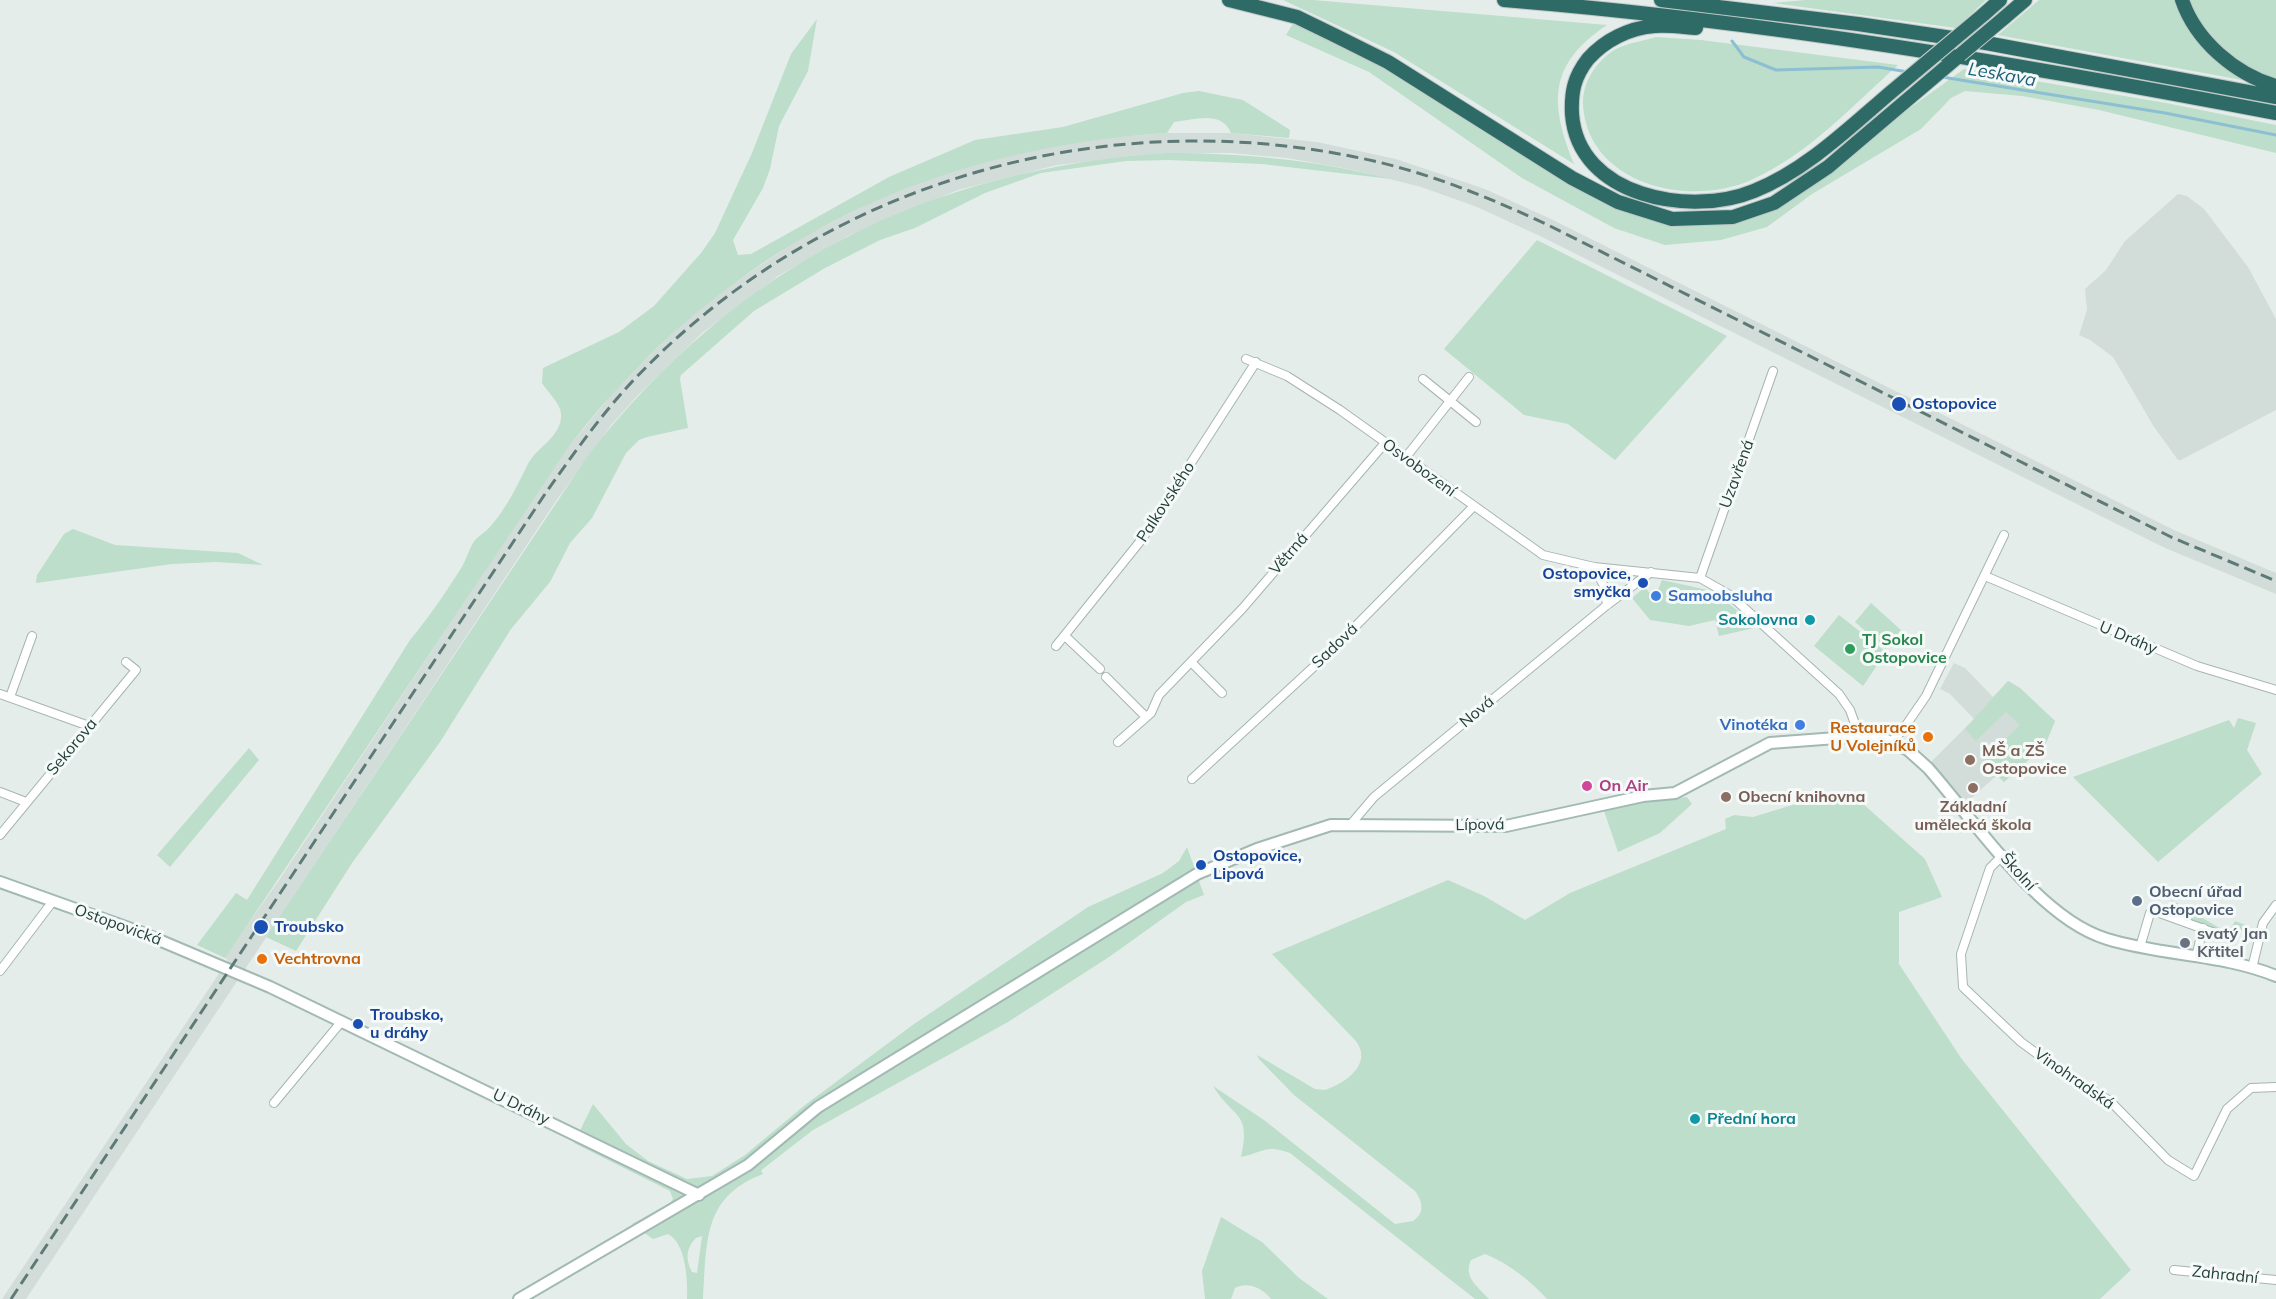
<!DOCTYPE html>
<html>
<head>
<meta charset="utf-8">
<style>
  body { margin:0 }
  canvas { display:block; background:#e4edea }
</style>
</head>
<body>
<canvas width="2276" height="1299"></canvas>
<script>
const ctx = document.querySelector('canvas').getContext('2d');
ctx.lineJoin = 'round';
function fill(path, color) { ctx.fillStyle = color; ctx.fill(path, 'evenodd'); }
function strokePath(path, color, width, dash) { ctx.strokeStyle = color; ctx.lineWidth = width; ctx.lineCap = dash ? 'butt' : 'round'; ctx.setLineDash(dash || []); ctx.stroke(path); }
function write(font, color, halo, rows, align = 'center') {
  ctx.font = font + ' Mulish,sans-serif'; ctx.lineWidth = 6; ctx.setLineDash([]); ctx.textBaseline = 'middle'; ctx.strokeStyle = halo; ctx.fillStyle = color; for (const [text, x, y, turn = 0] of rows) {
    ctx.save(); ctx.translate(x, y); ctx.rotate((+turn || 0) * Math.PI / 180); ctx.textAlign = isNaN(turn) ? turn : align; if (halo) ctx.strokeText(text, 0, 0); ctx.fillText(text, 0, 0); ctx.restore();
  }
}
const built = new Path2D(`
  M1167,133H1231L1317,142L1396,159L1485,189L1551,219L2174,530L2276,573V594L2165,548L1542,237L1477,207L1421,187L1354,170L1287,158L1230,153H1167L1057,165L958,190L848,236L778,276L702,333L639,394L612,424L556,501L26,1299H2L228,960L225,958L229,951L277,883L539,490L570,445L624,380L689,318L729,286L803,237L872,202L952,170L1019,152L1091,139Z
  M2178,194L2187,196L2204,209L2248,267L2276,319V410L2181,460H2178L2154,427L2113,357L2090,340L2079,335L2087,310L2085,289L2106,270L2125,241Z
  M1954,663L1965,668L1993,697L2008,681L2020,688L2055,721L2045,745L2004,782L1997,775L1966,803L1931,762L1974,719L1950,694L1940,689Z`);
const green = new Path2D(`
  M1283,0H1313L1607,25C1547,65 1550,104 1574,164L1394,52Z
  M1805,0H1986L1956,28L1773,3Z
  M2039,0H2177L2209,53L2242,80L1998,35Z
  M2187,0H2276V82C2230,59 2210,47 2187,0Z
  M1297,17L1336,36L1572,178L1646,212L1733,217L1828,167L1964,69L2166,103L2276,125V153L2099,110L2022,96L1965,91L1951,98L1921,129L1812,194L1767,227L1721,240L1665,245L1614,228L1522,178L1369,72L1286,35Z
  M817,19L808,71L779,126L770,169L763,188L733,240L738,255L751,254L889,177L975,140L1063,127L1183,93L1199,91L1243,100L1290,130L1289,138L1231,133C1221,110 1195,120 1174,122L1167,133C920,149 723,249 570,445L225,958L197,945L236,893L247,900L410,640C430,616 447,591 463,565C467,557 470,547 475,540C479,536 485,532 489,528C506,509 516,488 527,466C535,448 559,439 561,418C563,405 548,393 542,383L543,368L619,332L654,306L701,253L715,233L752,153L791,54Z
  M1656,37L1701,40L1898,65C1852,106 1808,155 1751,180C1688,208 1588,184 1583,105C1582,82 1597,60 1616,49C1628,43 1643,41 1656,37Z
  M1167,153C1244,153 1316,160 1391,179L1262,164L1169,160L1126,161L1041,173L985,193L915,228L880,240L825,268L754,311L681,375L680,379L688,428L647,437L639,440L626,453L592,518L570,543L550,582L511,629L440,742L352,863L296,951L266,937L587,457C735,266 927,169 1167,153Z
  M1537,240L1727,336L1615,460L1568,424L1524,415L1444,349Z
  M73,529L115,545L238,553L263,565L216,562L172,564L36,583L37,575L64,534Z
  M1662,580L1712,591L1755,624L1754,628L1719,636L1715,620L1689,626L1650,620L1632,598L1645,587L1651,595L1658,590Z
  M1871,603L1901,630L1886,649L1855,622Z
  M1839,615L1886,652L1863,686L1814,646Z
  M2008,681L2020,688L2055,721L2045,745L2004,782L1997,775L1994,778L1980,764L2020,725L2006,712L1976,741L1965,729Z
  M2238,718L2256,723L2247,750L2262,774L2158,862L2073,777L2229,720L2234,728Z
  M249,748L259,760L170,867L157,855Z
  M1822,796L1862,803L1925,859L1942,897L1899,912V964L1961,1058L2131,1270L2100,1299H1547C1531,1281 1508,1263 1485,1254L1471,1260C1463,1277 1478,1287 1489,1299H1475L1290,1153C1265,1144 1264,1152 1241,1157C1252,1111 1232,1118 1213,1086L1264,1120L1395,1224L1413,1221C1425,1213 1423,1202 1415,1191L1294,1095L1259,1059L1257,1055L1315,1089L1325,1090C1346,1083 1374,1063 1355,1040L1272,954L1448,880L1484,896L1525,920L1570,893L1726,829L1725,819L1734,815L1753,817Z
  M1687,797L1692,804L1660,833L1618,852L1603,808Z
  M1187,847L1204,895L1186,902L1109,957L1008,1022L813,1130L764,1168L761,1171L763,1174C702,1197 707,1242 703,1299H687C688,1281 686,1243 668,1234L653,1239L632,1224L670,1203L673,1199L670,1191L574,1143L593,1104L626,1144L648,1161L687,1179L712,1176L745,1155L805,1105L914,1024L1088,907L1163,873L1179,861ZM702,1236L697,1273L692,1272C685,1259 686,1248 696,1238Z
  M2172,900L2228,933L2235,921L2251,927L2230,937L2165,911Z
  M1221,1217L1262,1242L1299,1278L1328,1299H1271C1263,1288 1247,1281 1235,1288L1231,1299H1205L1202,1271Z`);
const stream = new Path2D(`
  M1732,41L1744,57L1776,70L1878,67L1908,72
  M1942,77L2165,113L2276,135`);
const street = new Path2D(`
  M1246,359L1287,376L1340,410L1543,555L1594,567L1700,578L1730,595L1839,694L1850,710L1859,735
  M1423,379L1476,422
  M1406,457L1469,377
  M1594,567L1604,586L1607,605
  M1985,576L2197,666L2276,690
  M1700,578L1773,371
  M1065,636L1100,669
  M1056,646L1142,539L1256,362
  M1192,663L1222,693
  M1106,677L1146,717
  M0,694L89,726
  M10,697L32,636
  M1893,740L1902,731L1926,696L2004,535
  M1118,742L1151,713L1159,695L1242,609L1385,443
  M1192,779L1332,650L1473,507
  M0,792L26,802
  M1351,824L1374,797L1607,605L1651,572
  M0,835L136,670L126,662
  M2003,855L1990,868L1961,954L1963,987L2021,1042L2062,1072L2110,1101L2168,1160L2194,1176L2227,1109L2251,1088L2276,1087
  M2140,947L2150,913L2154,911L2223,936
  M2197,953L2203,928
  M2252,968L2263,923L2276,905
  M0,971L53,901
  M274,1103L342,1021
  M2174,1270L2276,1280`);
const secondary = new Path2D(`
  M0,882L140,932L270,987L699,1195
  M519,1299L748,1165L818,1107L1197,874L1257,849L1331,825L1506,826L1643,796L1675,793L1770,743L1876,735L1908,750L1928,768C1974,820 2039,919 2107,939C2162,956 2223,954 2276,976`);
const highway = new Path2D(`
  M1229,0L1297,17L1336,36L1388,62L1572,178L1618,202L1672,219L1733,217L1774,203L1828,167L1960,55
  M1504,0C1764,21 2020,64 2276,113
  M1661,0L1858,24L1986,43L2276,97
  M2182,0C2196,41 2235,74 2276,86
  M1983,15L2000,0
  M2004,18L2025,0
  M1696,28C1683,27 1669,25 1655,26C1629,28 1605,40 1588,59C1574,77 1571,92 1572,114C1578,197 1691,217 1754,191C1805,171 1849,128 1890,93`);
const rail = new Path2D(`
  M11,1299L545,494C571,457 598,419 629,385C813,187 1091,103 1355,157C1422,170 1486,196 1548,225L2171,537L2276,581`);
const highwayBridge = new Path2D(`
  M1960,55L2004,18
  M1890,93L1983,15`);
const markers = [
  [1899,404,8,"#1a4fb4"],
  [1643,583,6,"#1a4fb4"],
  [1656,596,6,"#3f7fe0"],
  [1810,620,6,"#0f9aa8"],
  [1850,649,6,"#2e9e5b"],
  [1800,725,6,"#3f7fe0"],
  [1928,737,6,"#e8710a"],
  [1970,760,6,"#8d6e63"],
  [1587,786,6,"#d1479c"],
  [1973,788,6,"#8d6e63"],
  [1726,797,6,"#8d6e63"],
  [1201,865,6,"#1a4fb4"],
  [2137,901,6,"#5c6f8a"],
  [261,927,8,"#1a4fb4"],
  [2185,943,6,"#6b7280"],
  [262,959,6,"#e8710a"],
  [358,1024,6,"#1a4fb4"],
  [1695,1119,6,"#0f9aa8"]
];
const transitNames = [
  ["Ostopovice",1912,404],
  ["Ostopovice,",1631,574,"right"],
  ["smyčka",1631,592,"right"],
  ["Ostopovice,",1213,856],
  ["Lipová",1213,874],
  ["Troubsko",274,927],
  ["Troubsko,",370,1015],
  ["u dráhy",370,1033]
];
const streetNames = [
  ["Osvobození",1419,468,36],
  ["Uzavřená",1737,474,-70],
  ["Palkovského",1166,502,-57],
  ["Větrná",1289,554,-49],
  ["U Dráhy",2128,638,23],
  ["Sadová",1335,646,-44],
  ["Nová",1477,712,-40],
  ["Sekorova",72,747,-50],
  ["Lípová",1480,825,-1],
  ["Školní",2018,872,48],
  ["Ostopovická",118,925,20],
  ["Vinohradská",2074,1079,35],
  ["U Dráhy",521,1107,26],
  ["Zahradní",2225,1275,6]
];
const shopNames = [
  ["Samoobsluha",1668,596],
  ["Vinotéka",1788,725,"right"]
];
const cultureNames = [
  ["Sokolovna",1798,620],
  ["Přední hora",1707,1119,"left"]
];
const leisureNames = [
  ["TJ Sokol",1862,640],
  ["Ostopovice",1862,658]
];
const foodNames = [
  ["Restaurace",1916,728],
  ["U Volejníků",1916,746],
  ["Vechtrovna",274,959,"left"]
];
const educationNames = [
  ["MŠ a ZŠ",1982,751],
  ["Ostopovice",1982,769],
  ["Obecní knihovna",1738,797],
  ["Základní",1973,807,"center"],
  ["umělecká škola",1973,825,"center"]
];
const hotelNames = [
  ["On Air",1599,786]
];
const serviceNames = [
  ["Obecní úřad",2149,892],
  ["Ostopovice",2149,910]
];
const worshipNames = [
  ["svatý Jan",2197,934],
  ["Křtitel",2197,952]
];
const waterNames = [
  ["Leskava",2002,75,10]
];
fill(built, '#d2ddd9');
fill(green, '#bddeca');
strokePath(stream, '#8dbfd2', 3);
strokePath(street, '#a6b5b2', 10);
strokePath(secondary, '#a2b9b4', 14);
strokePath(highway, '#c1c9c8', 16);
strokePath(street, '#fff', 8);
strokePath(secondary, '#fff', 10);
strokePath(highway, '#2f6b66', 14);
strokePath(rail, '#5e7a76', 3, [12, 6]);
strokePath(highwayBridge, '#c1c9c8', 16, []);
strokePath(highwayBridge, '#2f6b66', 14);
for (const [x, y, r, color] of markers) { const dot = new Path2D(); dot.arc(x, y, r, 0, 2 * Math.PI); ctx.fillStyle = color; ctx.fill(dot); strokePath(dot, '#f5faf8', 2); }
write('bold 16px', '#164399', '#f5faf8', transitNames, 'left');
write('16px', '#233f3b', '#f5faf8', streetNames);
write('bold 16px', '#366cbe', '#f5faf8', shopNames, 'left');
write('bold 16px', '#0d838f', '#f5faf8', cultureNames, 'right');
write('bold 16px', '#27864d', '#f5faf8', leisureNames, 'left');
write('bold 16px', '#c56008', '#f5faf8', foodNames, 'right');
write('bold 16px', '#785e54', '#f5faf8', educationNames, 'left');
write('bold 16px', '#b23c85', '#f5faf8', hotelNames, 'left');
write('bold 16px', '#4e5e75', '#f5faf8', serviceNames, 'left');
write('bold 16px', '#5b616d', '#f5faf8', worshipNames, 'left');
write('italic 18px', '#1d607b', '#f5faf8', waterNames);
</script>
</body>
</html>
